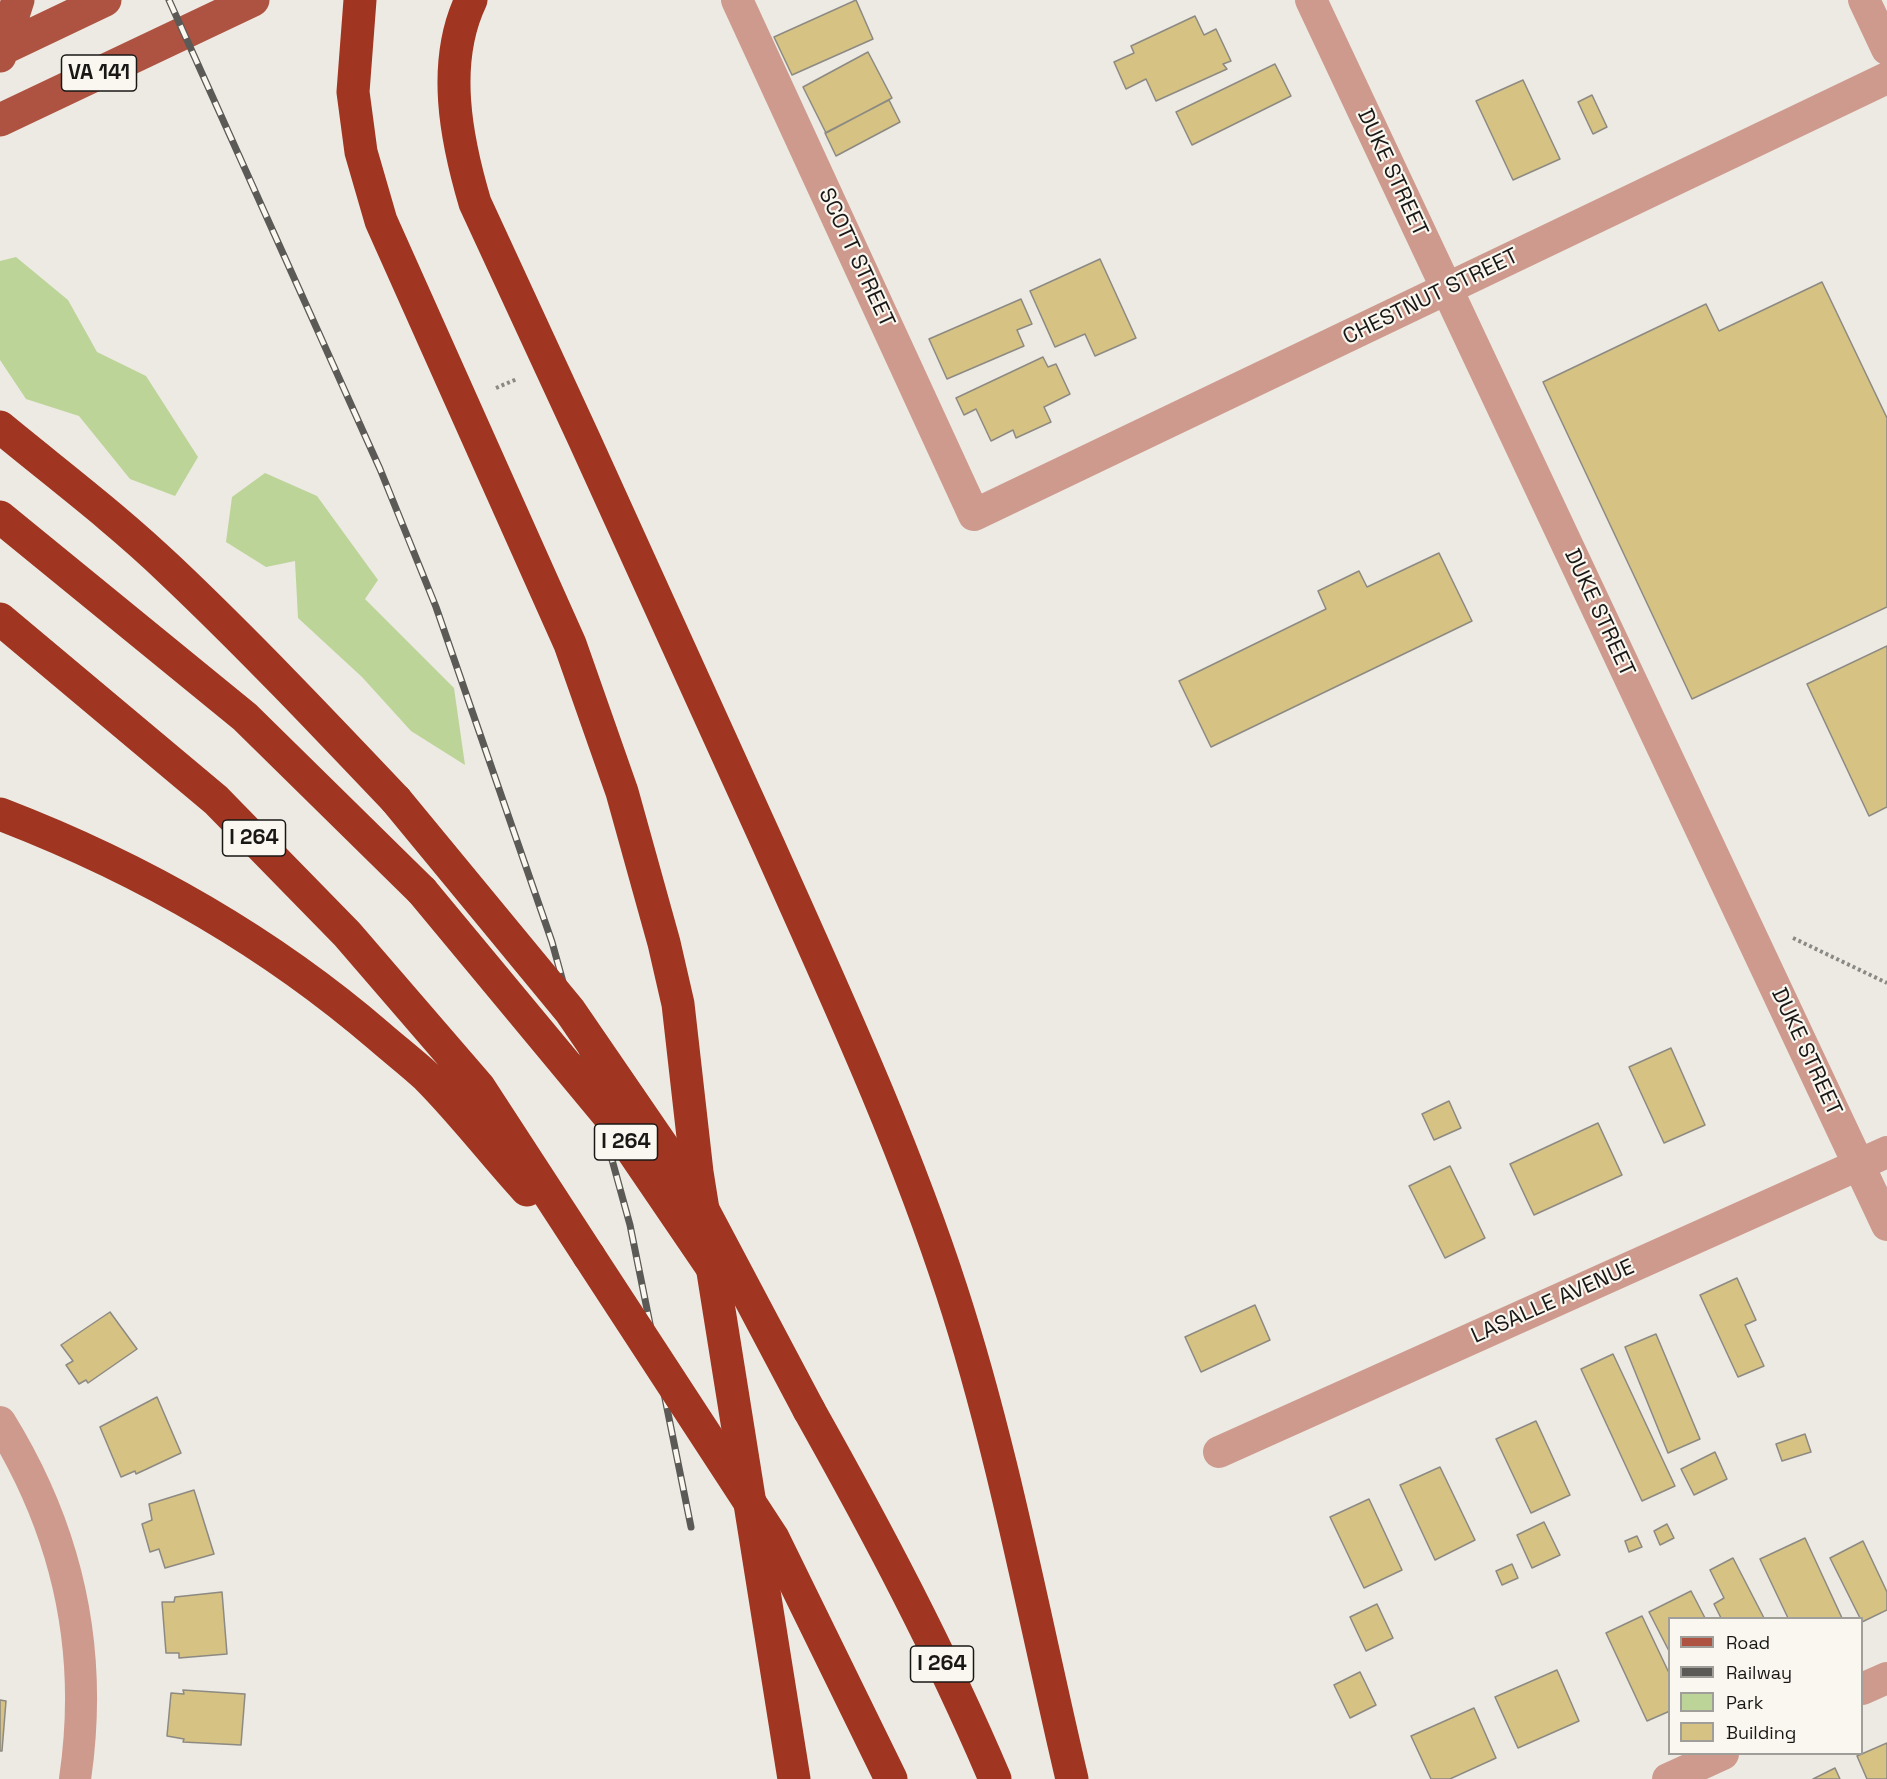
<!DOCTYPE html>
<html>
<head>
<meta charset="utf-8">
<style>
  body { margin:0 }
  #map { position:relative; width:1887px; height:1779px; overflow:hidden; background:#eceae2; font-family:"Space Grotesk",sans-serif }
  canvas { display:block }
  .legend { position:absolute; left:1668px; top:1617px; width:195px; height:138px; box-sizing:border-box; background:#f9f7ef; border:2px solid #9f9e98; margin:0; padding:8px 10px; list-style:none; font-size:18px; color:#191816 }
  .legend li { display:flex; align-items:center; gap:12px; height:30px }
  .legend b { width:30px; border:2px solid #9f9e98 }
</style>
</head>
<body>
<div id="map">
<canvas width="1887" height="1779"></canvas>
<ul class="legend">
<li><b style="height:8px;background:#ae5341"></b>Road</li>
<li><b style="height:8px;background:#5c5a56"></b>Railway</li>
<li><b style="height:16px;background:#bcd498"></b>Park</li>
<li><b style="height:16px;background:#d6c282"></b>Building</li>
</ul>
</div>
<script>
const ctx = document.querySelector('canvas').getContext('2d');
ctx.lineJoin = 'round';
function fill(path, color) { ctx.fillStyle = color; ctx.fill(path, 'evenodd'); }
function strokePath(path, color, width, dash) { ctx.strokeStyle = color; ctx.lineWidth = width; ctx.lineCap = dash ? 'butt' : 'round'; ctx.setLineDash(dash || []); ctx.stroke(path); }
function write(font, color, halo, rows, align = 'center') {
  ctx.font = font + ' "Space Grotesk",sans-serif'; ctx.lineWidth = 4.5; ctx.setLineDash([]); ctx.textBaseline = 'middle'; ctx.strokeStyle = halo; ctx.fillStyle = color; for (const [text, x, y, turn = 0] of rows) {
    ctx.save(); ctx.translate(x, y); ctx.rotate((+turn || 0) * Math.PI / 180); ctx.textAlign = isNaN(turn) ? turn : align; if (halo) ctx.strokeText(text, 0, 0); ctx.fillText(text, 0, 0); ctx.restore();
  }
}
const green = new Path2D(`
  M16,257L68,300L97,352L146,376L198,457L175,496L130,479L79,416L26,399L0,360V261Z
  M265,473L317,496L378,580L365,599L454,688L465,765L411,731L362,677L298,618L295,561L266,567L226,542L232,497Z`);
const building = new Path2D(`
  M856,0L873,39L792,75L774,37Z
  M1195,16L1204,35L1216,29L1231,61L1223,64L1227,69L1156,101L1146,79L1126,89L1114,62L1134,53L1131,46Z
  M868,52L892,98L826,133L803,87Z
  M1275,64L1291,96L1192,145L1176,112Z
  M1523,80L1560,159L1513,180L1476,101Z
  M1592,95L1607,127L1593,134L1578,102Z
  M889,100L900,122L836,156L825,133Z
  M1100,259L1136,338L1095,356L1085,334L1055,347L1030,291Z
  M1822,282L1887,418V607L1692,699L1543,382L1706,304L1719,331Z
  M1021,299L1032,324L1017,330L1024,346L947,379L929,339Z
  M1043,357L1048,367L1056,364L1070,394L1044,407L1051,422L1016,438L1013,430L991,441L976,409L964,415L956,398Z
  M1439,553L1472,621L1211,747L1179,681L1326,609L1318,591L1359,571L1367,587Z
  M1887,646V807L1869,816L1807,684Z
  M1671,1048L1705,1125L1664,1143L1629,1067Z
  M1449,1101L1461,1128L1434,1140L1422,1114Z
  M1598,1123L1622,1175L1534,1215L1510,1164Z
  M1450,1166L1485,1238L1445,1258L1409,1186Z
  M1737,1278L1756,1320L1745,1325L1764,1366L1738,1377L1700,1295Z
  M1255,1305L1270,1340L1201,1372L1185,1337Z
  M110,1312L137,1349L88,1383L86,1380L79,1384L66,1365L73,1361L61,1345Z
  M1656,1334L1700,1439L1668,1453L1625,1347Z
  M1613,1354L1675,1486L1642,1501L1581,1369Z
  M157,1397L181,1453L136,1474L135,1471L121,1477L100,1427Z
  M1536,1421L1570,1495L1531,1513L1496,1439Z
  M1805,1434L1811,1452L1782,1461L1776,1444Z
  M1715,1452L1727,1479L1694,1495L1681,1469Z
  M1440,1467L1475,1540L1435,1560L1400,1485Z
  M194,1490L214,1554L165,1568L159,1549L150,1552L142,1524L152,1520L149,1504Z
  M1369,1499L1402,1570L1364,1588L1330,1517Z
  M1544,1522L1560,1555L1532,1568L1517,1535Z
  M1667,1524L1674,1538L1660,1545L1654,1531Z
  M1637,1536L1642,1547L1629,1552L1625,1541Z
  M1805,1538L1842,1618H1788L1760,1559Z
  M1863,1541L1887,1592V1610L1862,1622L1830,1558Z
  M1733,1558L1764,1618H1721L1714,1604L1724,1598L1710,1570Z
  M1512,1564L1518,1578L1502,1585L1496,1571Z
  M1691,1591L1705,1618H1670V1653L1649,1612Z
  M222,1592L227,1654L179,1658V1653H166L162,1602H174L175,1597Z
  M1377,1604L1393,1638L1366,1651L1350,1617Z
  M1642,1616L1670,1675V1711L1647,1721L1606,1633Z
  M1557,1670L1579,1721L1518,1748L1495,1697Z
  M1360,1672L1376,1705L1350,1718L1334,1685Z
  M183,1690L245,1694L241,1745L183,1742L184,1739L167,1736L171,1693L184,1694Z
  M0,1700L6,1701L2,1751H0Z
  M1474,1708L1496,1758L1450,1779H1431L1411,1736Z
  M1887,1743V1779H1867L1857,1756Z
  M1835,1768L1840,1779H1813Z`);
const path = new Path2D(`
  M496,388L517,379
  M1793,938L1887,983`);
const minor = new Path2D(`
  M737,0L974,515L1887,78
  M1311,0L1887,1225
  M1864,0L1887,49
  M0,1422C68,1532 94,1651 75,1779
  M1219,1452L1887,1152
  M1862,1689L1887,1678
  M1668,1779L1723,1754`);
const primary = new Path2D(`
  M0,50L105,0
  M0,56L18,0
  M0,120L253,0`);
const motorway = new Path2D(`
  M360,0L353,92L361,152L381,221L570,644L622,792L664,943L678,1004L697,1172L794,1779
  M471,0C441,63 456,139 475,203C574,416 672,630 768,844C834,992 902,1138 952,1292C1003,1449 1034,1618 1072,1779
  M0,427C57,474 117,519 170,570C248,644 322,722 396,800
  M0,517L245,717L422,891
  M0,619L216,800L347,934L479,1087L589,1256
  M0,814C138,867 266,939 379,1036C395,1050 412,1063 427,1077C462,1112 493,1153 527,1190
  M809,1410C877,1531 941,1652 995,1779`);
const rail = new Path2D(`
  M169,0L380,469L436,607L552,942L630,1225L691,1527`);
const motorwayBridge = new Path2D(`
  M396,800L570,1011L692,1189L809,1410
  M422,891L608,1115L717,1275
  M589,1256L773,1538L891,1779`);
const shields = [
  [99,73,75],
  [254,838,63],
  [626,1142,63],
  [942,1664,63]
];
const shieldNames = [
  ["VA 141",99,73],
  ["I 264",254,838],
  ["I 264",626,1142],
  ["I 264",942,1664]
];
const streetNames = [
  ["DUKE STREET",1392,173,65],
  ["SCOTT STREET",856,258,65],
  ["CHESTNUT STREET",1431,297,-26],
  ["DUKE STREET",1599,613,65],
  ["DUKE STREET",1806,1052,65],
  ["LASALLE AVENUE",1553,1302,-24]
];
fill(green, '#bcd498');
fill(building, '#d6c282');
strokePath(building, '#8c8a83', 1.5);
strokePath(path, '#8b8984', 4, [3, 3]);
strokePath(minor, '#ce9a8e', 32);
strokePath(primary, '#ae5341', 33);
strokePath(motorway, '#a03521', 33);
strokePath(rail, '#5c5a56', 7);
strokePath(rail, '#f9f7ef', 4.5, [14]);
strokePath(motorwayBridge, '#a03521', 33);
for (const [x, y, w] of shields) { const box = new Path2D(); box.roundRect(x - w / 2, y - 18, w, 36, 4.5); ctx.fillStyle = '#f9f7ef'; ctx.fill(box); strokePath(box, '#191816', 1.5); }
write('bold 21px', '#191816', null, shieldNames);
write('22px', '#191816', '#f9f7ef', streetNames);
</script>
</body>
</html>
